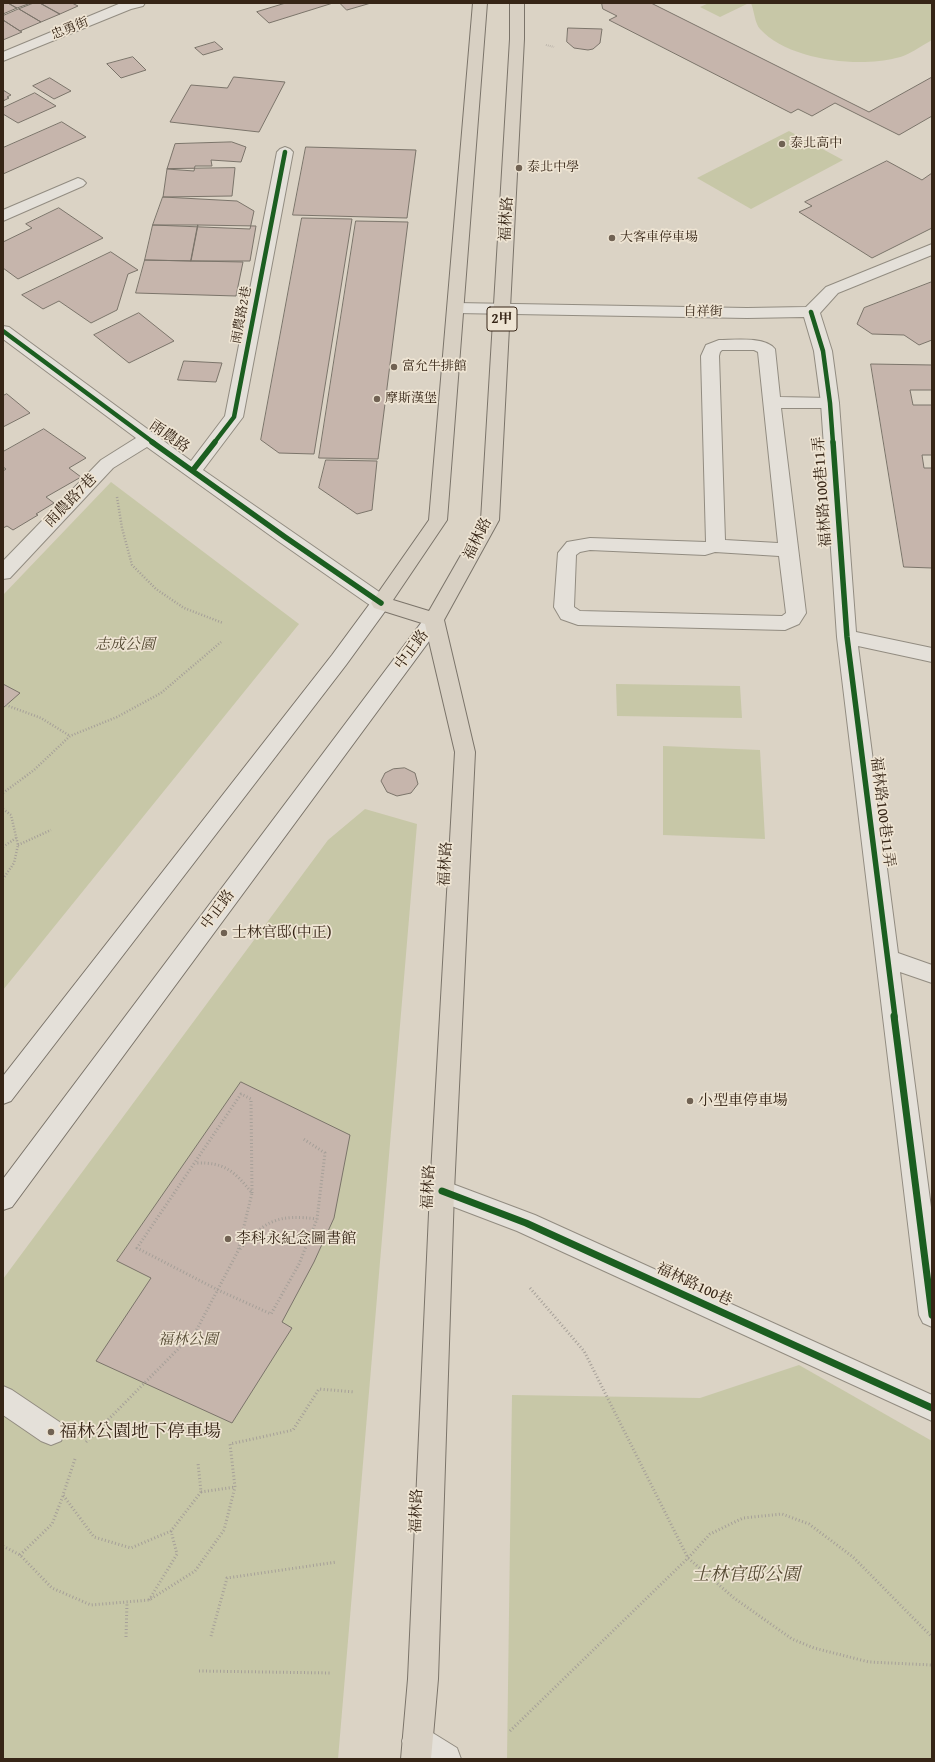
<!DOCTYPE html>
<html>
<head>
<meta charset="utf-8">
<style>
  body { margin:0 }
  #map { position:relative; width:935px; height:1762px; overflow:hidden; background:#dbd3c5; font-family:"Gentium Book Plus",serif }
  canvas { display:block }
  .frame { position:absolute; inset:0; border:4px solid #362516; pointer-events:none }
</style>
</head>
<body>
<div id="map">
<canvas width="935" height="1762"></canvas>
<div class="frame"></div>
</div>
<script>
const ctx = document.querySelector('canvas').getContext('2d');
ctx.lineJoin = 'round';
function fill(path, color) { ctx.fillStyle = color; ctx.fill(path, 'evenodd'); }
function strokePath(path, color, width, dash) { ctx.strokeStyle = color; ctx.lineWidth = width; ctx.lineCap = dash ? 'butt' : 'round'; ctx.setLineDash(dash || []); ctx.stroke(path); }
function write(font, color, halo, rows, align = 'center') {
  ctx.font = font + ' "Gentium Book Plus","Noto Serif TC",serif'; ctx.lineWidth = 3.5; ctx.setLineDash([]); ctx.textBaseline = 'middle'; ctx.strokeStyle = halo; ctx.fillStyle = color; for (const [text, x, y, turn = 0] of rows) {
    ctx.save(); ctx.translate(x, y); ctx.rotate((+turn || 0) * Math.PI / 180); ctx.textAlign = isNaN(turn) ? turn : align; if (halo) ctx.strokeText(text, 0, 0); ctx.fillText(text, 0, 0); ctx.restore();
  }
}
const green = new Path2D(`
  M709,3H749L720,17L700,7Z
  M751,3H932V40C921,46 908,56 896,58C858,68 788,60 760,29C755,24 754,10 751,3Z
  M789,131L843,160L751,209L697,178Z
  M111,482L299,624L3,990V595Z
  M616,684L740,686L742,718L617,716Z
  M663,746L760,750L765,839L663,835Z
  M365,809L417,824L338,1759H3V1279L328,840Z
  M799,1365L932,1441V1759H507L512,1395L700,1398Z`);
const building = new Path2D(`
  M3,3H8L17,8L3,14Z
  M8,3H31L17,8Z
  M34,3H40L60,14L41,22L19,9Z
  M40,3H72L78,6L60,14Z
  M286,3H333L269,23L257,12Z
  M340,3H371L347,10Z
  M602,3H651L869,112L932,77V116L899,135L835,103L812,116L798,109L791,113L609,20L617,16L603,9Z
  M19,9L41,22L20,31L3,20V16Z
  M3,20L20,31L22,32L3,40Z
  M568,28L602,29L600,43L593,49L588,50L574,48L567,42Z
  M215,42L223,49L203,55L195,48Z
  M133,57L146,70L121,78L107,64Z
  M234,77L285,82L259,132L170,122L191,85L227,88Z
  M50,78L71,91L54,99L33,86Z
  M3,90L11,95L7,97L9,98L3,101Z
  M35,93L56,106L18,123L3,114V108Z
  M62,122L86,137L3,174V148Z
  M232,142L246,147L241,162L211,160L212,166H195L194,171L167,169L175,144Z
  M306,147L416,150L407,218L293,215Z
  M887,161L922,180L932,173V228L872,258L799,212L812,206L805,202Z
  M235,168L232,196L163,197L167,169Z
  M163,197L237,201L254,211L250,229L153,225Z
  M59,208L103,238L18,279L3,268V242L32,228L26,224Z
  M302,218L352,219L314,454L279,453L261,440Z
  M356,221L408,222L378,459L319,458Z
  M153,225H198L191,261L145,260Z
  M198,225L256,226L250,261H191Z
  M111,252L138,270L128,274L117,310L91,323L59,301L43,309L22,295Z
  M145,260L243,262L236,296L136,293Z
  M932,282V340L919,345L904,335L872,334L857,324L864,308Z
  M139,313L174,341L129,363L94,335Z
  M184,361L222,363L216,382L178,380Z
  M871,364L932,365V390H910L913,405H932V455H922L924,468H932V568L904,567Z
  M7,394L30,413L3,427V396Z
  M44,429L86,458L69,468L81,477L46,497L54,503L36,514L38,515L13,530L7,526L3,528V471L6,469L3,467V452Z
  M326,460L377,461L372,510L357,514L319,488Z
  M3,684L20,693L3,708Z
  M405,768L415,773L418,784L411,793L397,796L387,792L381,781L385,773L393,769Z
  M241,1082L350,1135L334,1218L314,1262L282,1322L292,1328L232,1423L96,1361L151,1278L117,1261Z`);
const pathFar2 = new Path2D(`
  M546,45L554,47`);
const pathFar1 = new Path2D(`
  M117,497L122,528L132,565L156,589L184,608L223,623
  M3,704L41,718L70,736
  M3,793L34,770L70,736L117,717L161,693L221,642
  M3,809L11,815L18,845L14,863L3,879
  M18,845L51,830
  M3,847L16,838`);
const path = new Path2D(`
  M252,1193L251,1099L241,1094L137,1248L218,1290L271,1314L299,1264L317,1219L325,1153L302,1138
  M240,1249C265,1220 279,1214 317,1219
  M530,1288L584,1351L688,1558L734,1598L792,1639L814,1648L869,1662L932,1665
  M86,1442L196,1331L238,1251L252,1193C234,1171 225,1162 195,1163
  M75,1459L63,1495L94,1537L131,1548L171,1531L201,1492L198,1463
  M201,1492L235,1487
  M3,1546L20,1555L52,1588L91,1605L149,1600L195,1571L224,1530L235,1487L230,1444L293,1430L319,1389L355,1392
  M20,1555L52,1524L63,1496
  M149,1600L177,1554L171,1531
  M211,1636L227,1578L337,1562
  M126,1637L127,1603
  M199,1671L331,1673
  M510,1731L688,1558L710,1534L743,1518L782,1514L809,1524L853,1557L932,1637`);
const service = new Path2D(`
  M78,178L83,180L86,183L83,186L3,221V210Z
  M719,340C734,340 765,336 775,349L780,397L830,398L836,399L839,403L836,407L830,408H781L806,613L799,624L785,630L578,625L561,619L554,607L558,553L567,542L590,538L706,542L701,356L706,345ZM722,350H754L758,352L778,543L725,540L719,356L720,352ZM590,550L705,555L715,552L779,556L786,613L782,616L580,611L574,607L576,555L580,552Z
  M3,1386L12,1390L61,1423L65,1432L61,1441L51,1445L41,1441L3,1415Z
  M417,1726L428,1730L457,1748L461,1759H418L406,1752L402,1741L406,1730Z`);
const minor = new Path2D(`
  M121,3H145L143,6L131,9L3,61V52Z
  M285,147L290,149L293,152L243,417L203,470L388,598L391,603L388,608L381,610L374,608L278,541L147,447L113,468L10,578L3,579V561L101,460L136,438L3,339V326L9,327L191,461L225,416L277,152L280,149Z
  M932,244V255L838,293L820,313L832,351L839,403L856,632L932,648V662L858,646L898,953L932,965V983L900,972L932,1215V1327L923,1323L919,1315L837,637L821,403L814,351L804,317L747,318L456,313L450,312L448,308L450,304L456,303L747,308L806,307L826,287Z
  M442,1180L535,1215L932,1395V1421L517,1231L433,1199L430,1191L433,1183Z`);
const secondary = new Path2D(`
  M381,596L388,598L391,603L346,665L11,1101L3,1104V1076L332,655L374,598Z
  M434,613L441,615L444,620L441,625L12,1207L3,1210V1179L427,615Z`);
const primary = new Path2D(`
  M473,3H487L447,520L393,600L429,611L481,520L510,39V3H524V39L499,520L444,620L475,752L454,1191L438,1679L431,1759H401L408,1679L430,1191L455,752L425,624L374,608L371,603L429,520Z`);
const cyclewayFar2 = new Path2D(`
  M811,312L823,351L830,403L833,443
  M3,331L154,443
  M214,443L234,417L285,152`);
const cyclewayFar1 = new Path2D(`
  M152,442L285,537L381,603
  M833,442L847,637L895,1017
  M193,470L215,442`);
const cycleway = new Path2D(`
  M894,1016L932,1315
  M442,1191L526,1223L932,1408`);
const markers = [
  [782,144,4,"#706253"],
  [519,168,4,"#706253"],
  [612,238,4,"#706253"],
  [394,367,4,"#706253"],
  [377,399,4,"#706253"],
  [224,933,4,"#706253"],
  [690,1101,4,"#706253"],
  [228,1239,4,"#706253"],
  [51,1432,4,"#706253"]
];
const farStreetnames = [
  ["忠勇街",70,29,-22],
  ["自祥街",703,312,1],
  ["雨農路2巷",242,315,-79]
];
const farPoinames = [
  ["泰北高中",790,144],
  ["泰北中學",527,168],
  ["大客車停車場",620,238],
  ["富允牛排館",402,367],
  ["摩斯漢堡",385,399]
];
const shields = [
  [502,319,30]
];
const shieldNames = [
  ["2甲",502,319]
];
const streetNames = [
  ["福林路",507,219,-87],
  ["雨農路",169,437,35],
  ["福林路100巷11弄",823,492,-94],
  ["雨農路7巷",71,501,-46],
  ["福林路",478,539,-64],
  ["中正路",412,650,-53],
  ["福林路100巷11弄",882,812,83],
  ["福林路",446,864,-87],
  ["中正路",218,910,-53],
  ["福林路",429,1187,-87],
  ["福林路100巷",694,1285,25],
  ["福林路",417,1511,-88]
];
const parkNames = [
  ["志成公園",125,645],
  ["福林公園",188,1340]
];
const poiNames = [
  ["士林官邸(中正)",232,933],
  ["小型車停車場",698,1101],
  ["李科永紀念圖書館",236,1239]
];
const nearPoinames = [
  ["福林公園地下停車場",59,1432]
];
const nearParknames = [
  ["士林官邸公園",746,1575]
];
fill(green, '#c7c7a7');
fill(building, '#c6b5ac');
strokePath(building, '#7b746a', 1);
strokePath(service, '#928c81', 2);
strokePath(minor, '#928c81', 2);
strokePath(secondary, '#7b746a', 2);
strokePath(primary, '#7b746a', 2);
strokePath(pathFar2, '#a59f98', 2, [0.5, 1.5]);
strokePath(pathFar1, '#a59f98', 2.5, [1, 2]);
strokePath(path, '#a59f98', 3, [1, 2.5]);
fill(service, '#e4e0d9');
fill(minor, '#e4e0d9');
fill(secondary, '#e4e0d9');
fill(primary, '#d8d0c3');
strokePath(cyclewayFar2, '#1b5e20', 4.5);
strokePath(cyclewayFar1, '#1b5e20', 5.5);
strokePath(cycleway, '#1b5e20', 7);
for (const [x, y, r, color] of markers) { const dot = new Path2D(); dot.arc(x, y, r, 0, 2 * Math.PI); ctx.fillStyle = color; ctx.fill(dot); strokePath(dot, '#eee4d3', 1.5); }
write('13px', '#362516', '#eee4d3', farStreetnames);
write('13px', '#362516', '#eee4d3', farPoinames, 'left');
for (const [x, y, w] of shields) { const box = new Path2D(); box.roundRect(x - w / 2, y - 12, w, 24, 3); ctx.fillStyle = '#eee4d3'; ctx.fill(box); strokePath(box, '#362516', 1); }
write('bold 14px', '#362516', null, shieldNames);
write('15px', '#362516', '#eee4d3', streetNames);
write('italic 15px', '#564b34', '#eee4d3', parkNames);
write('15px', '#362516', '#eee4d3', poiNames, 'left');
write('18px', '#362516', '#eee4d3', nearPoinames, 'left');
write('italic 18px', '#564b34', '#eee4d3', nearParknames);
</script>
</body>
</html>
